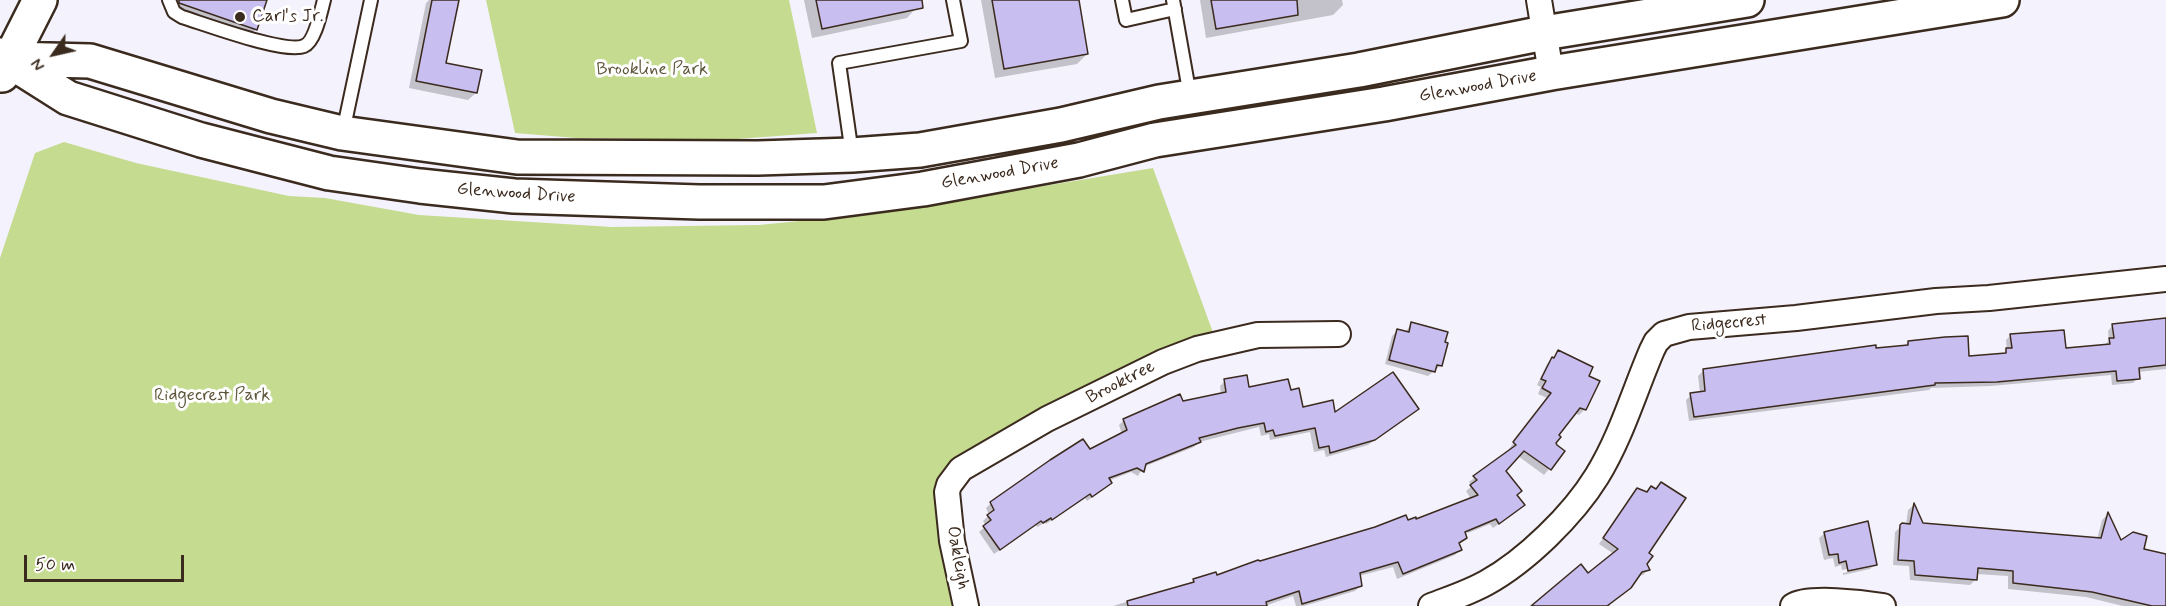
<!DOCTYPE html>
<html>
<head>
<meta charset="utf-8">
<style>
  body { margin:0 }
  #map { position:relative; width:2166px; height:606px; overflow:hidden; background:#f4f2fc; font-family:Mynerve,sans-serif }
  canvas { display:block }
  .north { position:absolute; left:24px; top:24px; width:60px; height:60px; -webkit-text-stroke:4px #fff; paint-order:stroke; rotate:236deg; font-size:16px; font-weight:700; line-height:24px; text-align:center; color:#3b2a1e }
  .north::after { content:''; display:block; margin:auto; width:21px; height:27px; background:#3b2a1e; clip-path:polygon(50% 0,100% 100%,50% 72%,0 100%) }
  .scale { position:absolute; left:24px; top:555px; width:160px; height:27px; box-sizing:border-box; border:3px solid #3b2a1e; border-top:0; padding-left:8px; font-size:18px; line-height:21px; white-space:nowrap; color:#3b2a1e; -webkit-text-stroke:4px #fff; paint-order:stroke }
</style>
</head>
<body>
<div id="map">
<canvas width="2166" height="606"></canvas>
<div class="north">N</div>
<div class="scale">50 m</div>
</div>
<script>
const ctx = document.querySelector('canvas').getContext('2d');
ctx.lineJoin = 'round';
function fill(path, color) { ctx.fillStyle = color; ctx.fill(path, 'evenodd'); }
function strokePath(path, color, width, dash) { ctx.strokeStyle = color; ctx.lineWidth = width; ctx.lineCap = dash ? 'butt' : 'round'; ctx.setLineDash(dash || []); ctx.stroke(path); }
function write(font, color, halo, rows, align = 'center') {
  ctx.font = font + ' Mynerve,sans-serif'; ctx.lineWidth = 6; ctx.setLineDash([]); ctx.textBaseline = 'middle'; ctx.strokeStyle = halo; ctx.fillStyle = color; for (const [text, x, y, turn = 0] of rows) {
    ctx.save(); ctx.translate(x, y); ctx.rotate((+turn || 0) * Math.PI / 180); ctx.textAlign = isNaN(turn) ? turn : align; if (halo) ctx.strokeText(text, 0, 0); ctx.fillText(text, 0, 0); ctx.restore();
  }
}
const green = new Path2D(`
  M486,0H789L817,133L724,140L576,138L515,133Z
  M64,142L136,163L289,196L325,198L419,215L612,227L759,225L880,213L1153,168L1219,349L1124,384L988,461L941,499L937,524L951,553L964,606H0V258L35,153Z`);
const shadow = new Path2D(`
  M178,0H266L256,29L248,37L174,11Z
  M429,0H454L444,64L476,93L468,100L409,88L426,3Z
  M804,0H915L916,8L907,18L812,38Z
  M981,0H1077L1087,54L1077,64L995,78Z
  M1200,0H1342L1343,5L1333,15L1206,38Z
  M1411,324L1440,366L1428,376L1385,364L1392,336L1397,331L1405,333Z
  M2113,325L2166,332V369L2138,372V378L2133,383L2112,385L2111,375L1991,386L1931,388L1929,390L1689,421L1686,400L1691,395L1700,393L1698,376L1703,371L1904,347L1908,342L1968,357L2002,354L2007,350L2006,340L2011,335L2065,349L2104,346L2109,340L2108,331Z
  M1558,352L1587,376L1598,381L1584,410L1579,415L1574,413L1557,435L1555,443L1563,452L1544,475L1518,456L1504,471L1516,495L1518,510L1493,528L1490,524L1468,533L1466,530L1463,532L1466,538L1458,545L1460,550L1455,555L1397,579L1393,567L1359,576L1361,585L1355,591L1304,606H1296L1293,596L1265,606H1113L1152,594L1190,585L1194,580L1216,577L1415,521L1471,499L1466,491L1472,486L1469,482L1511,450L1509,449L1547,398L1538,394L1541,387L1537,385L1547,364Z
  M1225,381L1248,389L1289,392L1302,408L1334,415L1417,409L1368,445L1326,457L1324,450L1314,452L1310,432L1270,440L1269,434L1261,436L1259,427L1199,442L1194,447L1143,467L1138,476L1131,472L1108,481L1110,483L1105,488L1087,501L1085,498L1046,524L1045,522L1038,527L1035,525L994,554L979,532L986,526L983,521L989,515L986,508L991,503L1122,434L1119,425L1124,420L1182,403L1221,394L1220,386Z
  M1651,488L1645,564L1648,570L1643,575L1637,576L1610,603V606H1533L1588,575L1614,554L1599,544L1633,495L1645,493Z
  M1913,506L1922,524L2097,539L2102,520L2107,515L2120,542L2166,557V606H2123L2086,597L2008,589V576L1976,574V579L1970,585L1910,580L1909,566L1893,565L1895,532L1902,525H1906L1908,510Z
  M1825,533L1875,564L1870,569L1843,575V573L1872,567V564L1842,570L1841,565L1835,567L1833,558L1824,560L1819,538Z`);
const building = new Path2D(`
  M179,0H267L257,30L179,3Z
  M432,0H459L446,63L482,70L477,93L416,81Z
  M816,0H922L923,8L822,29Z
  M992,0H1079L1088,54L1004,69Z
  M1211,0H1297L1298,15L1216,29Z
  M2166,318V365L2139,368L2140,379L2117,381L2116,371L1997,382L1935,383V385L1694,417L1690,393L1705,391L1703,369L1876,345V348L1908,345V341L1945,337L1968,336L1969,356L2006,353V348H2012L2010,334L2064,330L2066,348L2110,344L2109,338H2114L2112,324Z
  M1411,322L1448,332L1445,342L1448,343L1442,366L1437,365L1435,372L1389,360L1397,329L1409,332Z
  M1558,350L1593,367L1589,376L1600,381L1586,410L1580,408L1559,435L1561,437L1556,443L1557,445L1565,451L1551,470L1524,451L1506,471L1522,491L1517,495L1525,505L1499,524L1496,519L1465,532L1467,538L1459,543L1462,550L1403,574L1398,562L1360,573L1362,586L1302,604L1299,591L1266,602L1267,606H1128L1127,601L1194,582L1193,579L1216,572L1217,575L1258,560L1260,561L1375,527L1406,515L1408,520L1416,517V519L1478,495L1470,485L1477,480L1473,476L1516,445L1513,442L1551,393L1542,388L1546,381L1541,379L1552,357L1554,358Z
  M1393,372L1419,409L1375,440L1330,453L1329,446L1319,448L1315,428L1275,436L1273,430L1266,432L1264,423L1238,428L1199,438L1201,442L1146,464L1144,472L1137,468L1109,478L1112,483L1092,497L1090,494L1052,520L1051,518L1043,523L1041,521L1000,550L983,526L991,520L987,515L994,510L990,502L1050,460L1083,439L1090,449L1127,430L1123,419L1180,394L1183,401L1226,392L1224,379L1247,375L1249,387L1288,379L1291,390L1299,388L1303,407L1333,400L1335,412Z
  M1661,482L1686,498L1649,553L1653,556L1647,564L1650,570L1642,572L1631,588L1607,606H1531L1581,564L1588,573L1618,549L1603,538L1637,488L1647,492L1651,486L1656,489Z
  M1914,503L1923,523L2101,538L2108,512L2121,540L2133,532L2147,536L2144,549L2166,554V606H2152L2092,592L2013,583V571L1978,568L1977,580L1915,575L1914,561L1898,560L1900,525L1902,523L1910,524Z
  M1868,521L1877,565L1848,571L1846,561L1839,563L1838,554L1829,555L1824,532Z`);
const service = new Path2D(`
  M169,0L174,12L182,17C205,24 285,54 304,46C315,42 321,11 324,0
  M1122,0L1126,20L1175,9
  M1173,0L1190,96
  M343,132L371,0
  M852,154L839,63L961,41L953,0`);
const minor = new Path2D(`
  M1539,0L1551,73
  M966,606L952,541L947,492L949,485L961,469L1047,419L1163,362L1197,349L1258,335L1338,334
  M1431,606C1449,599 1468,593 1486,583C1526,561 1573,515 1597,476C1621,437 1634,392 1652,350L1656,342L1664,334L1689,327L1796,318L1936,301L1989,298L2166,279
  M1793,606C1807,596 1864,603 1883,606`);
const secondary = new Path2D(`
  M0,55L68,98L201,140L329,173L420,186L514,196L699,202H824L923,189L1079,160L1155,140L1384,104L1551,73L2002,0
  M9,59L90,61L271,116L342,133L517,157L758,158L852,155L920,150L1061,125L1159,102L1359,70L1544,33L1747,0
  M2,75L40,0`);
const markers = [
  [240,17,6,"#3b2a1e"]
];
const poiNames = [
  ["Carl's Jr.",252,17]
];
const parkNames = [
  ["Brookline Park",652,70],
  ["Ridgecrest Park",212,396]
];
const streetNames = [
  ["Glenwood Drive",1478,87,-10],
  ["Glenwood Drive",1000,174,-10],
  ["Glenwood Drive",516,194,4],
  ["Ridgecrest",1729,324,-5],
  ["Brooktree",1121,383,-27],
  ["Oakleigh",957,558,80]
];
fill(green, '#c5db90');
fill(shadow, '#0003');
fill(building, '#c8bef0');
strokePath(building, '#3b2a1e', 1.5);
strokePath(service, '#3b2a1e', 16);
strokePath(minor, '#3b2a1e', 28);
strokePath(secondary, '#3b2a1e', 38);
strokePath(service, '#fff', 12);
strokePath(minor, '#fff', 24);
strokePath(secondary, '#fff', 33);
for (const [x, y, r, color] of markers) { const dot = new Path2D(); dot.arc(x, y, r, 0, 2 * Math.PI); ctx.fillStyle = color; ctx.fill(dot); strokePath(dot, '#fff', 2); }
write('18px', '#3b2a1e', '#fff', poiNames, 'left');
write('18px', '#5e563a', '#fff', parkNames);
write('18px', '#3b2a1e', '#fff', streetNames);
</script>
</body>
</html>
